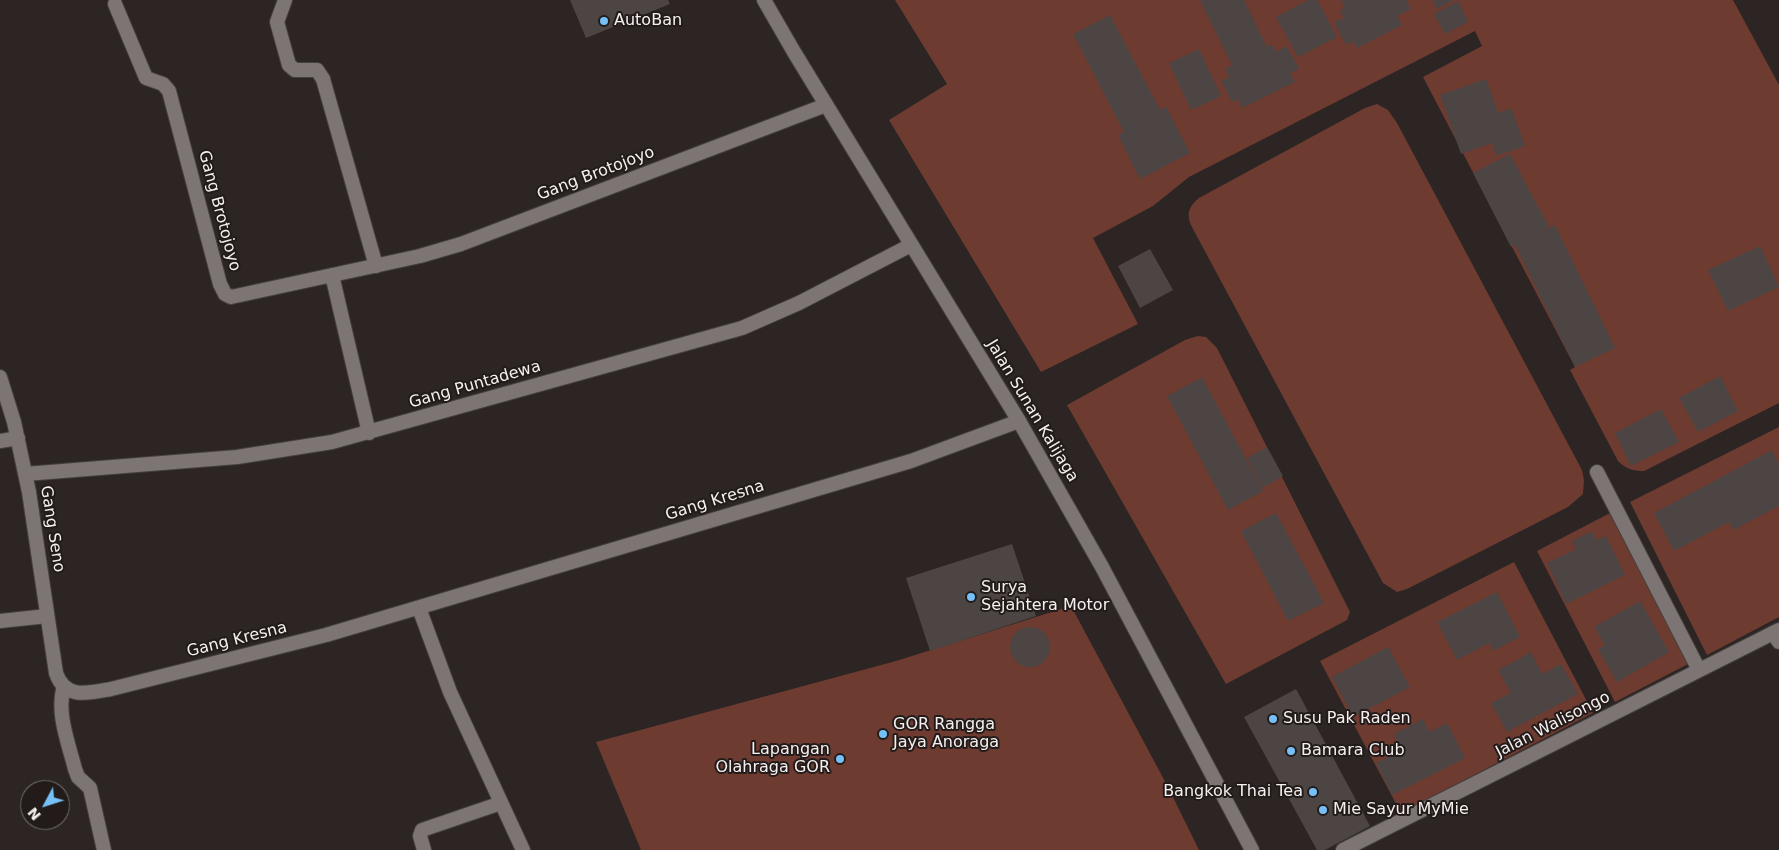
<!DOCTYPE html>
<html>
<head>
<meta charset="utf-8">
<style>
  body { margin:0 }
  #map { position:relative; width:1779px; height:850px; overflow:hidden; background:#2c2523; font-family:"DejaVu Sans",sans-serif }
  canvas { display:block }
  .north { position:absolute; left:20px; top:780px; width:50px; height:50px; box-sizing:border-box; background:#221b1a; border:1px solid #76706f; border-radius:50%; rotate:230deg; font-size:14px; font-weight:700; line-height:20px; text-align:center; color:#f5f0ef }
  .north::after { content:''; display:block; margin:auto; width:18px; height:22px; background:#76c0f7; clip-path:polygon(50% 0,100% 100%,50% 72%,0 100%) }
</style>
</head>
<body>
<div id="map">
<canvas width="1779" height="850"></canvas>
<div class="north">N</div>
</div>
<script>
const ctx = document.querySelector('canvas').getContext('2d');
ctx.lineJoin = 'round';
function fill(path, color) { ctx.fillStyle = color; ctx.fill(path, 'evenodd'); }
function strokePath(path, color, width, dash) { ctx.strokeStyle = color; ctx.lineWidth = width; ctx.lineCap = dash ? 'butt' : 'round'; ctx.setLineDash(dash || []); ctx.stroke(path); }
function write(font, color, halo, rows, align = 'center') {
  ctx.font = font + ' "DejaVu Sans",sans-serif'; ctx.lineWidth = 4; ctx.setLineDash([]); ctx.textBaseline = 'middle'; ctx.strokeStyle = halo; ctx.fillStyle = color; for (const [text, x, y, turn = 0] of rows) {
    ctx.save(); ctx.translate(x, y); ctx.rotate((+turn || 0) * Math.PI / 180); ctx.textAlign = isNaN(turn) ? turn : align; if (halo) ctx.strokeText(text, 0, 0); ctx.fillText(text, 0, 0); ctx.restore();
  }
}
const green = new Path2D(`
  M895,0H1733L1779,85V403L1644,471C1633,471 1626,469 1618,461L1570,370L1575,367L1423,77L1482,46L1475,31L1189,177L1153,206L1093,238L1138,324L1041,372L889,120L947,84Z
  M1377,104L1388,110L1397,123L1582,470L1584,480L1583,494L1568,507L1407,589L1397,592L1383,583L1193,229C1186,217 1187,207 1199,198L1365,108Z
  M1198,336L1206,337L1217,348L1350,612L1347,620L1226,684L1067,405L1185,340Z
  M1779,427V617L1707,655L1630,502Z
  M1610,513L1688,664L1615,702L1537,551Z
  M1514,562L1593,713L1401,813L1320,661Z
  M1071,606L1168,787L1199,850H641L596,742L896,661Z`);
const building = new Path2D(`
  M570,0H668L670,4L586,38Z
  M1200,0H1244L1267,47L1272,44L1276,52L1287,46L1299,69L1290,73L1295,82L1242,108L1238,99L1232,102L1221,81L1229,77L1225,69L1232,65Z
  M1308,0H1317L1337,37L1298,57L1276,17Z
  M1341,0H1406L1411,9L1397,16L1402,25L1357,48L1353,41L1346,45L1334,22L1344,18L1340,10L1345,8Z
  M1432,0H1454L1437,9Z
  M1458,1L1468,22L1445,34L1434,14Z
  M1110,15L1160,110L1166,107L1190,153L1140,179L1118,135L1124,132L1073,34Z
  M1199,49L1221,96L1191,110L1169,63Z
  M1486,79L1498,113L1511,108L1525,146L1496,156L1492,143L1461,154L1440,95Z
  M1510,154L1549,227L1527,239L1555,225L1615,348L1575,367L1515,245L1511,247L1473,173Z
  M1760,246L1779,287L1728,311L1708,270Z
  M1150,249L1173,290L1140,308L1118,266Z
  M1720,376L1738,411L1698,432L1679,398Z
  M1202,377L1263,491L1228,510L1167,396Z
  M1661,409L1679,442L1631,466L1615,433Z
  M1267,447L1283,476L1262,488L1247,458Z
  M1772,450L1779,464V506L1733,530L1729,522L1674,551L1654,513Z
  M1276,513L1324,603L1288,621L1241,531Z
  M1592,531L1596,540L1606,536L1625,575L1566,604L1547,563L1576,549L1572,541Z
  M1012,544L1036,616L930,651L906,578Z
  M1497,592L1520,637L1493,651L1489,643L1457,660L1437,622Z
  M1640,601L1669,652L1617,682L1598,649L1605,645L1594,627Z
  M1010 647a20 20 0 1 1 40 0a20 20 0 1 1-40 0Z
  M1388,647L1410,687L1353,717L1332,677Z
  M1531,652L1542,674L1561,664L1578,694L1507,732L1491,703L1511,693L1498,670Z
  M1296,689L1370,826L1325,850H1317L1244,717Z
  M1423,719L1429,732L1447,723L1465,758L1392,795L1376,763L1402,750L1394,734Z`);
const service = new Path2D(`
  M285,0L277,22L289,65L295,70H317L323,79
  M1773,633L1779,642`);
const minor = new Path2D(`
  M115,4L146,78L163,84L169,91L220,284L225,294L231,297L420,256L461,244L826,105
  M323,79L376,266
  M332,275L369,433
  M0,377L14,422L29,492L56,673C65,700 89,693 111,689L326,635L911,461L1019,421
  M0,441L18,438
  M1597,472L1699,670
  M25,474L237,457L332,442L742,328L799,303L911,245
  M419,608L450,692L523,850
  M0,621L47,616
  M64,686C56,712 68,742 75,769L78,777L90,788L104,850
  M424,850L420,836L422,830L501,803
  M1343,850L1779,630`);
const secondary = new Path2D(`
  M764,0L794,52L1019,421L1102,567L1252,850`);
const markers = [
  [604,21,5,"#76c0f7"],
  [971,597,5,"#76c0f7"],
  [1273,719,5,"#76c0f7"],
  [883,734,5,"#76c0f7"],
  [1291,751,5,"#76c0f7"],
  [840,759,5,"#76c0f7"],
  [1313,792,5,"#76c0f7"],
  [1323,810,5,"#76c0f7"]
];
const poiNames = [
  ["AutoBan",614,21],
  ["Surya",981,588],
  ["Sejahtera Motor",981,606],
  ["Susu Pak Raden",1283,719],
  ["GOR Rangga",893,725],
  ["Jaya Anoraga",893,743],
  ["Lapangan",830,750,"right"],
  ["Olahraga GOR",830,768,"right"],
  ["Bamara Club",1301,751],
  ["Bangkok Thai Tea",1303,792,"right"],
  ["Mie Sayur MyMie",1333,810]
];
const streetNames = [
  ["Gang Brotojoyo",596,174,-21],
  ["Gang Brotojoyo",219,211,75],
  ["Gang Puntadewa",475,385,-16],
  ["Jalan Sunan Kalijaga",1032,411,59],
  ["Gang Kresna",715,501,-17],
  ["Gang Seno",52,529,81],
  ["Gang Kresna",237,640,-14],
  ["Jalan Walisongo",1553,725,-27]
];
fill(green, '#6e3b31');
fill(building, '#4d4543');
strokePath(service, '#46403e', 16);
strokePath(minor, '#46403e', 16);
strokePath(secondary, '#46403e', 16);
strokePath(service, '#7d7573', 14);
strokePath(minor, '#7d7573', 14);
strokePath(secondary, '#7d7573', 14);
for (const [x, y, r, color] of markers) { const dot = new Path2D(); dot.arc(x, y, r, 0, 2 * Math.PI); ctx.fillStyle = color; ctx.fill(dot); strokePath(dot, '#221b1a', 2); }
write('16px', '#f5f0ef', '#221b1a', poiNames, 'left');
write('16px', '#f5f0ef', '#221b1a', streetNames);
</script>
</body>
</html>
